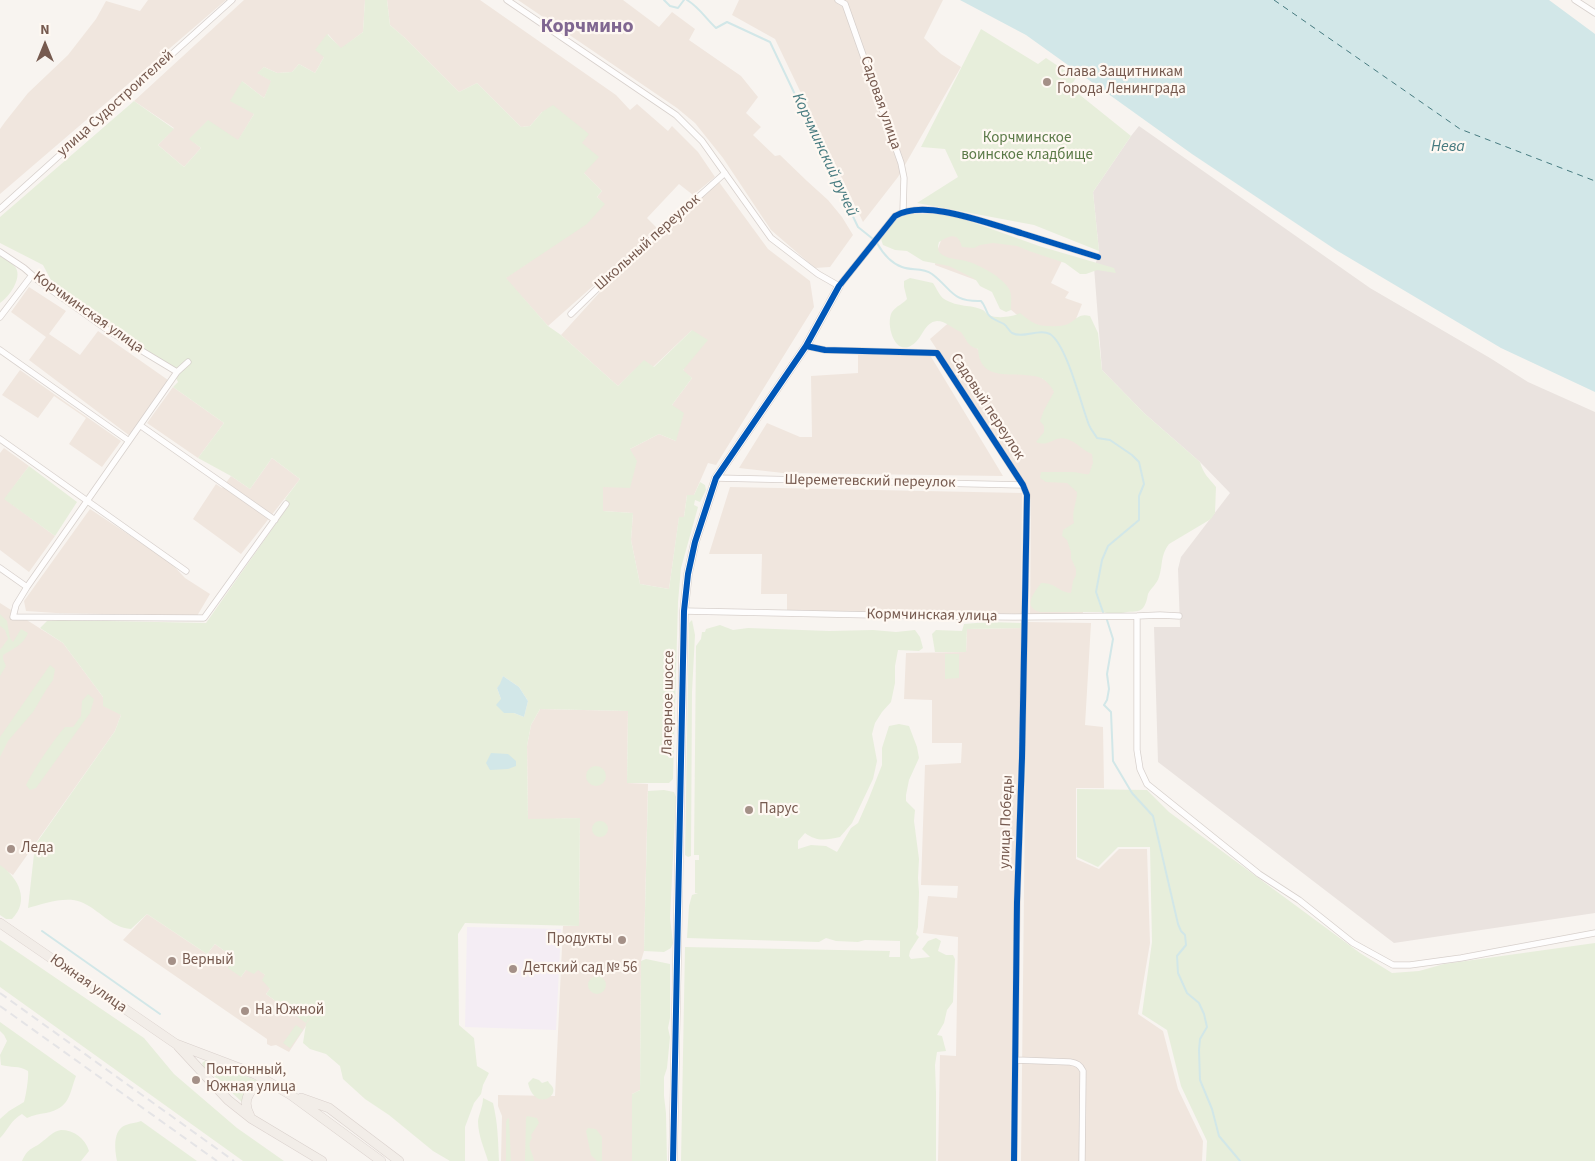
<!DOCTYPE html>
<html>
<head>
<meta charset="utf-8">
<style>
  body { margin:0 }
  #map { position:relative; width:1595px; height:1161px; overflow:hidden; background:#f8f4f0; font-family:"Source Sans 3",sans-serif }
  canvas { display:block }
  .north { position:absolute; left:20px; top:20px; width:50px; height:50px; -webkit-text-stroke:4px #fef8f2; paint-order:stroke; rotate:0deg; font-size:14px; font-weight:700; line-height:20px; text-align:center; color:#765a4f }
  .north::after { content:''; display:block; margin:auto; width:18px; height:22px; background:#765a4f; clip-path:polygon(50% 0,100% 100%,50% 72%,0 100%) }
</style>
</head>
<body>
<div id="map">
<canvas width="1595" height="1161"></canvas>
<div class="north">N</div>
</div>
<script>
const ctx = document.querySelector('canvas').getContext('2d');
ctx.lineJoin = 'round';
function fill(path, color) { ctx.fillStyle = color; ctx.fill(path, 'evenodd'); }
function strokePath(path, color, width, dash) { ctx.strokeStyle = color; ctx.lineWidth = width; ctx.lineCap = dash ? 'butt' : 'round'; ctx.setLineDash(dash || []); ctx.stroke(path); }
function write(font, color, halo, rows, align = 'center') {
  ctx.font = font + ' "Source Sans 3",sans-serif'; ctx.lineWidth = 4.5; ctx.setLineDash([]); ctx.textBaseline = 'middle'; ctx.strokeStyle = halo; ctx.fillStyle = color; for (const [text, x, y, turn = 0] of rows) {
    ctx.save(); ctx.translate(x, y); ctx.rotate((+turn || 0) * Math.PI / 180); ctx.textAlign = isNaN(turn) ? turn : align; if (halo) ctx.strokeText(text, 0, 0); ctx.fillText(text, 0, 0); ctx.restore();
  }
}
const residential = new Path2D(`
  M148,0H226L0,194V129L5,122L28,93L68,55L96,19L106,1L140,11Z
  M244,0H365L363,32L341,49L328,34L324,57L315,73L299,64L292,72L277,73L264,67L258,73L272,81L264,98L242,81L254,114L238,141L190,139L201,148L184,167L158,145L174,128L134,101Z
  M387,0H480L616,95L630,110L637,104L668,131L672,126L698,152L715,177L693,195L679,184L647,218L657,228L619,263L548,326L505,278L532,260L604,204L597,197L602,191L584,173L542,112L530,126L521,127L477,83L459,92L405,38L390,25Z
  M518,0H623L659,27L672,12L695,29L689,40L741,76L758,97L746,113L761,127L753,135L775,156L780,155L807,181L828,200L842,217L853,235L830,267L815,268L771,230L723,158L695,123L677,108Z
  M739,0H943L924,38L941,54L961,67L898,177L863,222L775,39L732,15Z
  M719,182L768,249L810,281L814,307L716,465L708,463L694,495H687L684,517L679,518L669,589L640,584L631,540L633,513L603,511V487L630,449L659,434L676,441L672,405L692,378L683,371L692,330L653,367L644,361L618,386L561,335L610,281Z
  M969,223L1063,259L1051,283L1069,292L1065,298L1082,304L1070,334L1028,324L1004,304L989,285L935,265L936,254L943,235Z
  M29,287L66,311L49,334L80,355L98,331L168,380L130,436L29,360L46,337L11,312Z
  M953,319L993,368L1007,356L1061,390L1077,433L1099,452L1090,477L1082,482L1083,616L1030,615L1031,500L1026,486L930,339Z
  M858,355H930L1003,476L783,473L739,468L767,423L800,437H812L811,376L858,373Z
  M20,370L121,441L102,467L69,444L86,418L54,396L38,418L2,395Z
  M173,387L224,423L198,458L147,423Z
  M4,448L29,466L5,499L55,536L29,572L0,550V453Z
  M272,458L300,479L241,554L193,519L216,484L222,488L231,476L250,489Z
  M730,487L1022,493L1021,614L787,611V594H761L762,554H709Z
  M90,509L170,562L185,578L210,594L197,616L56,613L26,611L24,601Z
  M0,603L63,643L103,697L121,715L115,731L13,875L0,867Z
  M1027,622L1091,623L1085,725L1103,727L1104,788H1076V859L1099,869L1119,849H1147L1150,943L1138,1014L1163,1031L1178,1089L1203,1141L1202,1161H1021Z
  M1022,628L1014,892L1010,1161H938L940,1055L956,1056L958,937L923,933L928,896L957,898L958,886L921,885L925,765L961,763L962,743H932V700L904,699L906,653L966,652L967,629Z
  M540,709L628,711L627,783L648,784L644,951L641,961L640,1090L632,1094V1161H501L502,1116L498,1106V1095L555,1096L563,926H579L580,818L528,820L527,746L531,725Z
  M147,914L207,954L215,944L234,958L241,977L246,970L258,969L265,975L270,989L266,994L291,1012L313,980L329,991L289,1052L276,1045L271,1046L267,1044V1039L123,940Z`);
const industrial = new Path2D(`
  M1139,126L1370,288L1490,358L1528,382L1595,412V913L1394,943L1158,762L1154,627H1180L1178,569L1181,557L1230,493L1200,462L1144,413L1102,370L1094,267L1098,257L1099,251L1093,192L1131,136Z`);
const education = new Path2D(`
  M467,927L561,929L556,1030L465,1027Z`);
const green = new Path2D(`
  M365,0H387L390,25L405,38L459,92L477,83L521,127L530,126L542,112L553,105L589,134L582,143L599,157L584,173L602,191L597,197L605,204L587,224L506,278L548,326L561,335L618,386L644,360L654,367L692,330L708,340L683,370L692,378L672,405L684,413L676,441L659,434L630,449L637,461L630,488L603,487V511L633,513L631,540L640,584L669,589L679,517H684L687,495H694L700,482L705,485L706,490L700,502L695,500L694,505L698,507L681,568L678,602L673,779L669,783H627L628,711L540,709L531,725L527,746L528,819L580,818L579,926L465,923L458,934L459,1025L474,1038L477,1066L489,1073L483,1085L481,1094L474,1103L465,1127V1161H450L433,1151L389,1115L365,1099L343,1079L340,1066L326,1054L310,1049L303,1043L306,1024L320,1004L306,1023L266,994L270,989L262,980L265,975L258,970L254,974L246,970L241,977L228,968L234,958L215,944L207,954L147,914L131,929C111,928 99,909 81,902C65,896 43,904 28,908L35,845L115,731L121,715L103,706V697L63,643L40,628L47,621L59,620L206,623L289,505L285,499L300,479L272,458L250,489L231,476L198,458L224,423L173,387L178,382L172,370L54,290L53,284L43,265L0,243V217L134,101L174,129L158,145L184,167L201,148L189,139L208,120L238,140L254,114L230,101L242,81L264,98L271,81L257,73L264,67L277,73L292,72L299,64L315,73L324,57L315,50L327,34L341,48L363,32ZM503,676L519,687L528,701L524,717L514,713H504L501,699L497,688L501,684Z
  M981,29L1038,64L1046,58L1076,78L1070,87L1131,136L1093,192L1099,251L1034,225L917,203L958,177L945,149L921,147Z
  M908,214H935L955,216L1039,246L1114,268L1116,273L1097,270L1086,274H1080L1065,263L1029,251L1017,246L993,243L980,245L974,248L962,247C958,231 949,236 939,242C938,246 937,249 940,253C946,259 958,259 966,261C978,264 1005,278 1010,291C1012,297 1011,304 1011,310L1006,312L1000,309L992,292L980,286L976,280L971,277L949,266L923,261L907,251L895,250L883,245L881,239L896,219Z
  M0,256C5,259 13,263 16,268C22,279 9,297 0,303Z
  M910,278L933,283C937,289 939,295 944,299C959,308 970,304 983,310C985,311 986,314 989,315C997,319 1012,317 1020,313C1025,317 1031,322 1036,324C1044,327 1062,327 1068,324C1077,319 1079,313 1090,316L1098,333L1102,370L1144,413L1200,462C1204,475 1208,477 1216,487L1215,513L1211,519L1169,544C1160,556 1163,565 1159,577C1157,584 1151,588 1148,594C1147,599 1146,605 1142,609C1137,613 1132,611 1127,612C1118,614 1112,615 1103,612H1040C1022,607 1034,593 1041,583C1057,583 1058,592 1071,593L1073,581L1076,575V569L1071,558V552L1067,540L1062,536L1063,530L1074,523C1071,512 1077,503 1077,492L1067,483L1046,482L1040,478L1041,472C1052,472 1062,472 1072,472C1078,472 1083,475 1089,474L1093,463L1092,454C1083,451 1077,442 1067,439C1054,435 1049,448 1036,442L1044,432V426L1040,421L1044,410L1054,392C1051,386 1047,381 1041,378C1019,369 980,386 978,349C967,346 967,340 961,332C953,329 946,321 937,321C924,322 922,340 912,345C895,357 885,324 892,312C896,306 903,304 907,299L904,287V281Z
  M29,466L77,502L55,536L4,499Z
  M0,614L7,621L10,638L13,642L21,629L28,633C24,644 13,649 3,655V659L6,666L0,676V650L8,639L5,630L0,626Z
  M692,620L695,635L692,692L691,856L688,857L685,855L689,623Z
  M989,622L1021,623L1022,628L967,629L966,652H935L932,634L936,630L962,631L964,624Z
  M720,625L733,630L748,628L829,631L873,630L896,632L915,630L920,637L923,648L919,651L898,650L895,666V683L891,702L882,712L875,723L872,734L877,761L873,779L852,823L840,837C826,840 817,842 805,833L798,841V849L811,845L826,846L837,852L851,828L858,823L869,798L882,765V748L889,726L899,724L909,726L917,747L919,758L909,780L906,795V801L915,810L914,821L919,859L918,878L919,892L918,927L916,934L919,937L910,951L909,956L911,959L930,957L922,949L928,941L936,938L941,941L938,951L946,955H953L955,959L953,1002L947,1010L944,1023L937,1035L942,1036L946,1051L937,1052L935,1065L936,1092V1161H681L685,947L890,951L889,957H900V941L865,940L858,942L836,941L826,938L819,942L687,938L689,906L692,895L698,893H695V860H699V855H694L696,646L701,639L702,632H705L706,629Z
  M945,654H959V678L945,679Z
  M50,665L55,669L53,680L46,690L33,712L8,741L0,757V737Z
  M88,694L94,699L90,713L36,788L30,790L26,785C35,767 52,742 65,727H73L81,716L82,701Z
  M586 776a10 10 0 1 1 20 0a10 10 0 1 1-20 0Z
  M1077,789L1147,790L1169,812L1360,953L1392,973L1419,971L1444,964L1595,943V1161H1206L1207,1141L1181,1086L1167,1030L1142,1014L1152,942L1150,847H1118L1098,867L1077,857Z
  M664,790L674,792L676,797L670,918L673,943L671,948L664,952L644,951L648,791Z
  M592 829a8 8 0 1 1 16 0a8 8 0 1 1-16 0Z
  M0,865C19,878 30,901 12,919H6L0,915Z
  M0,940L144,1038L174,1074L237,1128L284,1161H243L0,987Z
  M646,959L670,964V1018L668,1028L670,1037L667,1068L664,1077V1096L666,1113L667,1161H632V1094L640,1090L641,961Z
  M588 985a9 9 0 1 1 18 0a9 9 0 1 1-18 0Z
  M0,1022L76,1076C69,1095 70,1108 46,1113C39,1114 34,1115 27,1118L22,1114C11,1120 8,1130 0,1138V1119L9,1111L24,1102C26,1096 29,1076 28,1071C19,1065 11,1068 1,1065L0,1055L7,1041L4,1035L0,1031Z
  M296,1025L303,1030L290,1048L283,1043Z
  M206,1060L258,1081L243,1103L203,1066L202,1063Z
  M533,1078L539,1080L542,1083L548,1081C549,1084 552,1085 553,1088C557,1098 534,1110 528,1083Z
  M483,1098L493,1103C498,1124 498,1140 499,1161H488C484,1148 478,1135 478,1121C479,1114 483,1106 483,1098Z
  M527,1116L537,1118L539,1123L531,1135L532,1138C526,1146 533,1152 534,1161H525L526,1118Z
  M509,1118L511,1161H506V1122L507,1119Z
  M141,1121L197,1161H117C115,1150 112,1130 126,1125C131,1123 136,1123 141,1121Z
  M588,1128L596,1129L602,1137V1161H597L591,1155L586,1131Z
  M61,1130C74,1130 85,1138 89,1151L81,1161H22C29,1146 33,1150 43,1141C50,1136 52,1132 61,1130Z`);
const water = new Path2D(`
  M960,0H1549L1595,34V392L1501,348L1336,250L1192,154L1026,35Z
  M503,676L519,687L528,701L524,717L514,713H504L496,705L501,699L497,688L500,684Z
  M491,753L508,754L516,761V766L508,769L490,770L486,763Z`);
const stream = new Path2D(`
  M664,0L670,6L678,8L684,0
  M687,0C700,8 705,18 716,28L727,22L770,42L858,227L873,239
  M877,243C882,252 891,263 902,267C912,271 922,267 932,274C952,289 951,302 981,301C985,305 985,309 988,314C992,320 999,321 1004,324C1007,326 1009,331 1012,333C1024,339 1039,328 1050,334C1067,345 1081,405 1089,425C1091,430 1095,434 1097,438L1110,440L1132,455L1139,462L1144,484L1139,496V520L1108,546L1102,560L1096,592L1103,612
  M1107,620L1113,639L1107,674L1109,689L1107,700L1104,705L1111,712L1113,761L1132,793L1153,816L1178,924L1181,931L1185,935L1186,945L1177,956L1178,973L1187,993L1199,1003L1204,1014L1207,1027L1200,1039L1199,1050L1200,1080L1212,1109L1219,1136L1240,1161
  M42,931L160,1014`);
const ferry = new Path2D(`
  M1274,0L1460,129L1595,181`);
const street = new Path2D(`
  M507,0L676,115L702,141L771,238L818,274L839,286L895,216C925,198 989,224 1021,233C1047,241 1073,249 1098,257
  M838,0L845,4L901,163L904,178L903,211
  M1575,0L1595,13
  M0,209L232,0
  M0,252L24,268L40,282L109,331L177,372
  M571,314L608,278L725,173
  M0,317L32,275
  M806,346L825,350L937,353L1023,485L1027,495L1022,758L1017,902L1014,1161
  M0,350L129,441
  M188,362L177,372L27,587L16,605L13,617L204,618L286,504
  M141,426L275,520
  M0,439L186,571
  M716,478L1023,485
  M0,568L27,587
  M684,611L921,616L1014,617L1137,616L1160,615L1179,616
  M1137,616V750L1140,769L1147,784L1259,874L1299,900L1353,943L1393,965H1410L1461,958L1595,933
  M1016,1060L1070,1062C1077,1063 1080,1065 1083,1071L1082,1161`);
const secondary = new Path2D(`
  M673,1161L684,611L688,574L695,542L716,478L806,346L839,286`);
const primary = new Path2D(`
  M0,923L176,1044L255,1074L291,1095L381,1161
  M178,1046L228,1100L252,1119L322,1161
  M301,1098L329,1108L399,1161
  M250,1116C240,1099 252,1082 271,1084`);
const rail = new Path2D(`
  M0,993L234,1161
  M0,1006L217,1161`);
const cycleway = new Path2D(`
  M806,346L825,350L937,353L1023,485L1027,495L1022,758L1017,902L1014,1161
  M673,1161L684,611L688,574L695,542L716,478L806,346L839,286L895,216C925,198 989,224 1021,233C1047,241 1073,249 1098,257`);
const markers = [
  [1047,82,5,"#a49087"],
  [749,810,5,"#a49087"],
  [11,849,5,"#a49087"],
  [622,940,5,"#a49087"],
  [172,961,5,"#a49087"],
  [513,969,5,"#a49087"],
  [245,1011,5,"#a49087"],
  [196,1080,5,"#a49087"]
];
const poiNames = [
  ["Слава Защитникам",1057,73],
  ["Города Ленинграда",1057,90],
  ["Парус",759,810],
  ["Леда",21,849],
  ["Продукты",612,940,"right"],
  ["Верный",182,961],
  ["Детский сад № 56",523,969],
  ["На Южной",255,1011],
  ["Понтонный,",206,1071],
  ["Южная улица",206,1088]
];
const streetNames = [
  ["Садовая улица",880,103,71],
  ["улица Судостроителей",116,104,-42],
  ["Школьный переулок",648,243,-42],
  ["Корчминская улица",88,313,35],
  ["Садовый переулок",987,407,57],
  ["Шереметевский переулок",870,482,1],
  ["Кормчинская улица",932,616,1],
  ["Лагерное шоссе",669,703,-89],
  ["улица Победы",1007,822,-88],
  ["Южная улица",88,984,35]
];
const parkNames = [
  ["Корчминское",1027,139],
  ["воинское кладбище",1027,156]
];
const waterNames = [
  ["Нева",1448,147],
  ["Корчминский ручей",824,155,65]
];
const districtNames = [
  ["Корчмино",587,28]
];
fill(residential, '#f0e6de');
fill(industrial, '#eae3df');
fill(education, '#f4edf4');
fill(green, '#e7eedb');
fill(water, '#d2e7e8');
strokePath(stream, '#d2e7e8', 2);
strokePath(ferry, '#477b80', 1, [6, 5]);
strokePath(street, '#d7d0cc', 7);
strokePath(secondary, '#d8d0cb', 9);
strokePath(primary, '#d9d0cc', 10);
strokePath(street, '#fefdfd', 5.5);
strokePath(secondary, '#fefdfd', 8);
strokePath(primary, '#f2ede8', 9);
strokePath(rail, '#e5e4e6', 2, [8, 5]);
strokePath(cycleway, '#0057b8', 6);
for (const [x, y, r, color] of markers) { const dot = new Path2D(); dot.arc(x, y, r, 0, 2 * Math.PI); ctx.fillStyle = color; ctx.fill(dot); strokePath(dot, '#fef8f2', 2); }
write('15px', '#765a4f', '#fef8f2', poiNames, 'left');
write('15px', '#765a4f', '#fef8f2', streetNames);
write('15px', '#5b7a48', '#fef8f2', parkNames);
write('italic 16px', '#477b80', '#fef8f2', waterNames);
write('bold 20px', '#806791', '#fef8f2', districtNames);
</script>
</body>
</html>
